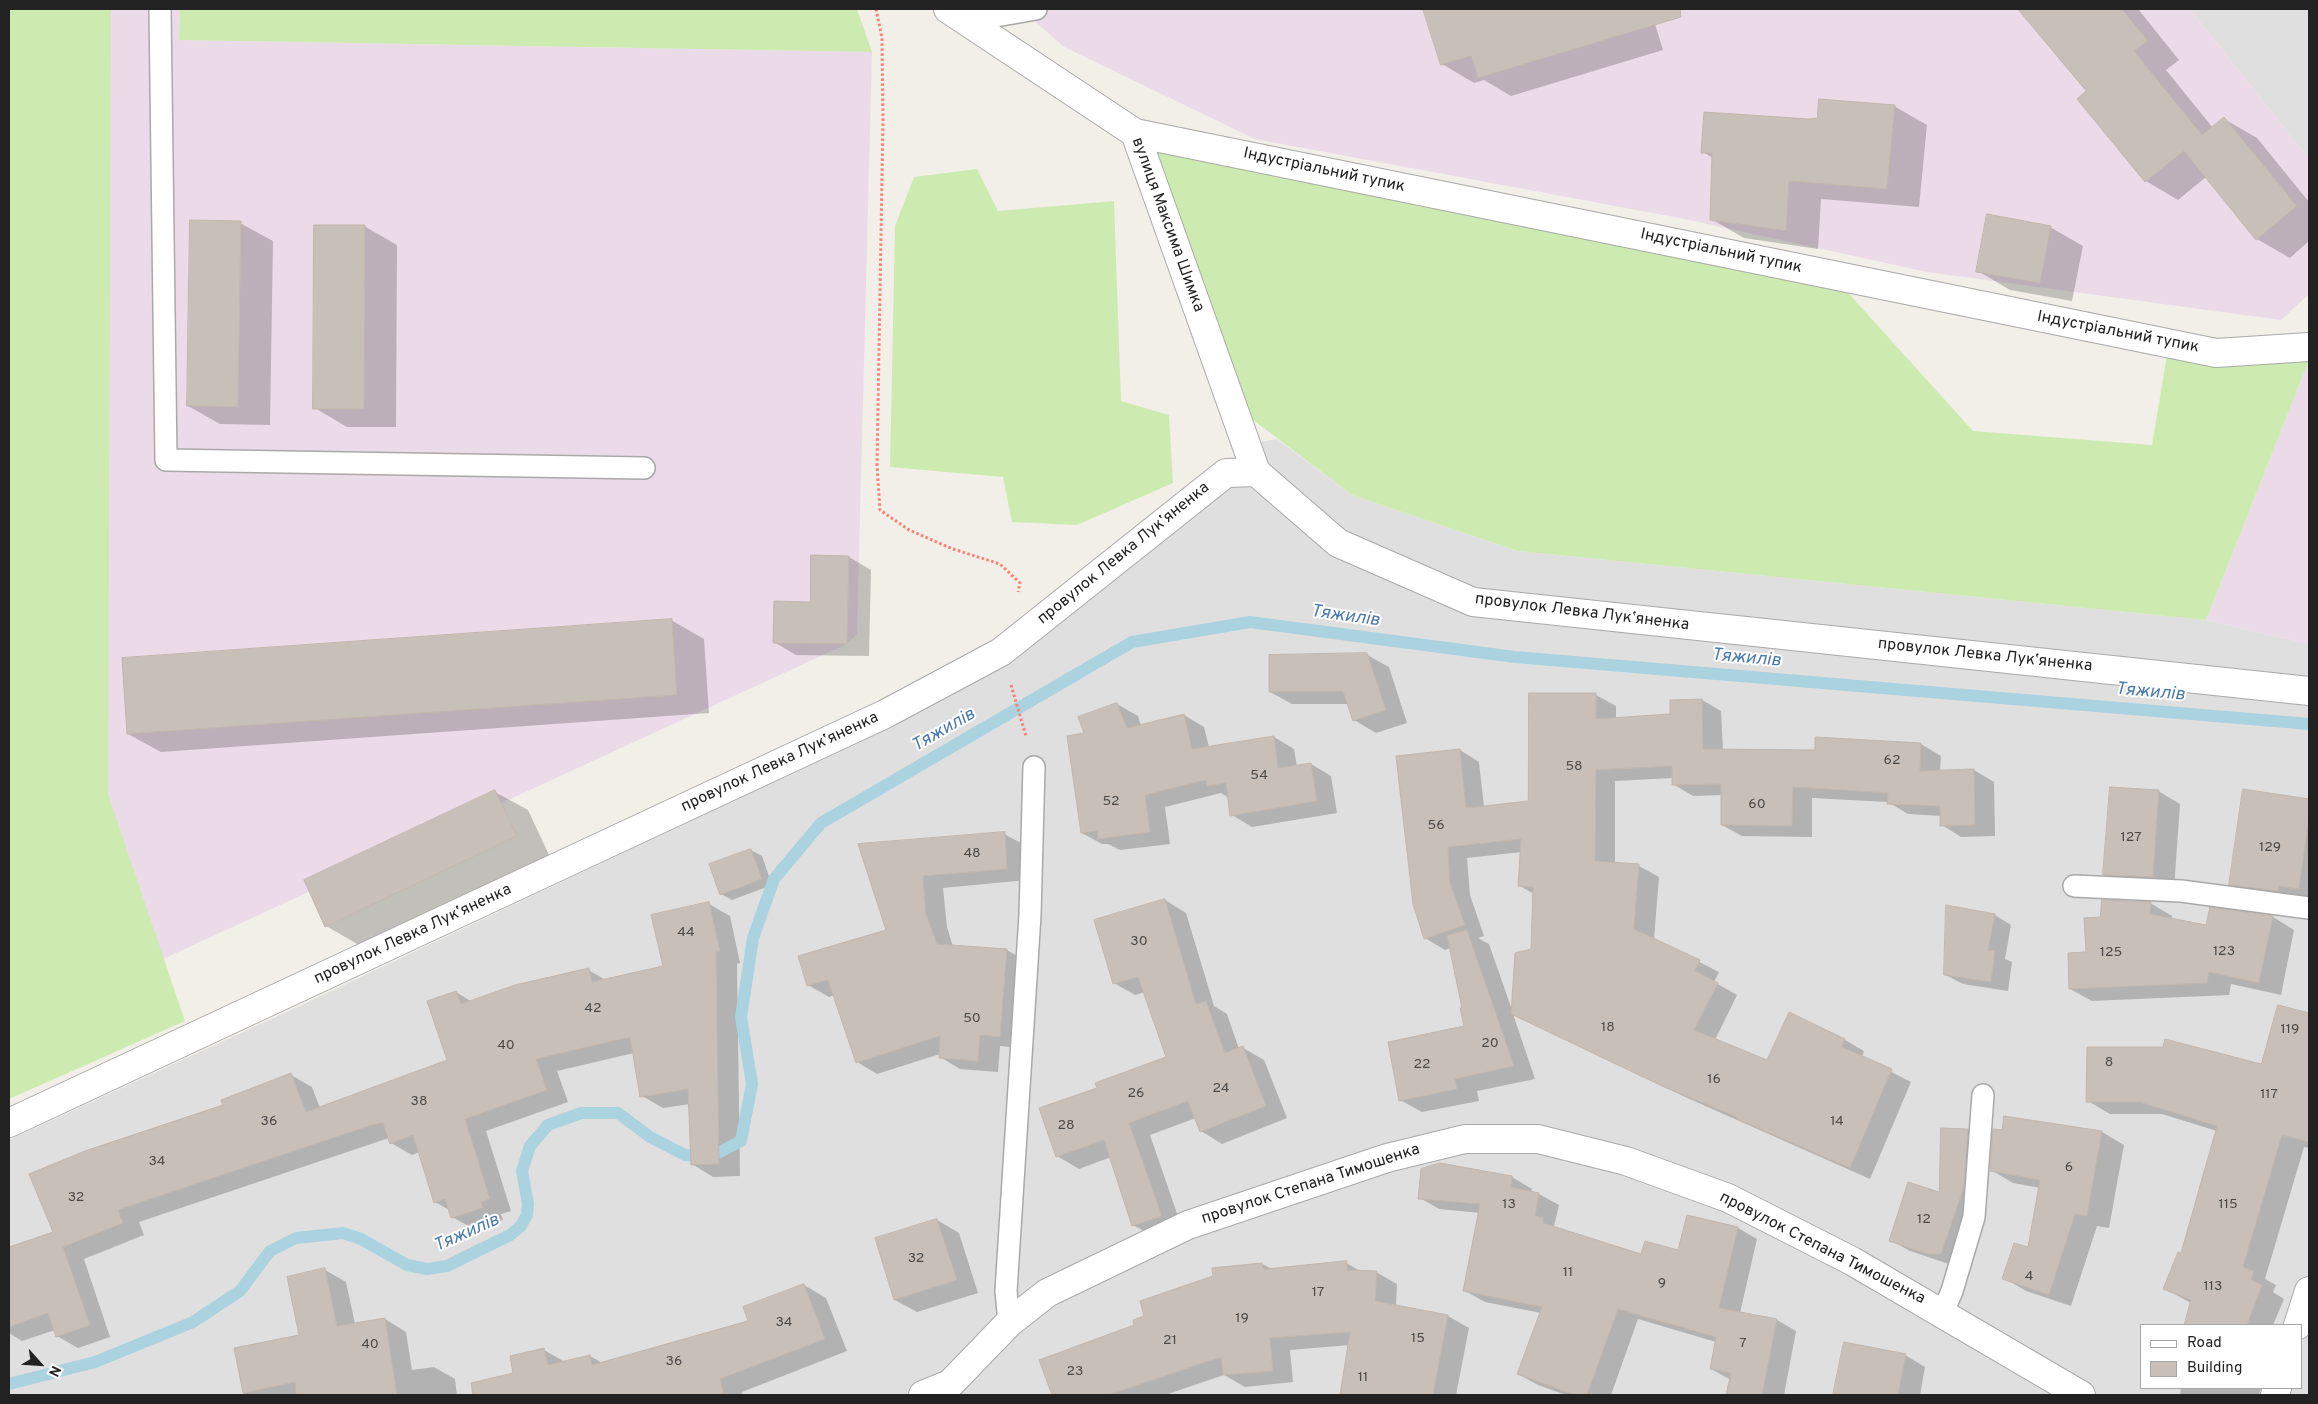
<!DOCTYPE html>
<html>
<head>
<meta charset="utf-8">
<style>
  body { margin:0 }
  #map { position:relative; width:2318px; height:1404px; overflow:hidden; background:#f2efe9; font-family:Overpass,sans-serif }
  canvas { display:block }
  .frame { position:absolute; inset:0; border:10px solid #222; pointer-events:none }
  .legend { position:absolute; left:2140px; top:1324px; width:162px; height:65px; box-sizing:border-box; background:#fff; border:1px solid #a7a7a7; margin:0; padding:6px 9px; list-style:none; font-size:15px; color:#222 }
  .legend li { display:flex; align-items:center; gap:10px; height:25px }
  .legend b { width:25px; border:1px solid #a7a7a7 }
  .north { position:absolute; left:15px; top:1339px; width:50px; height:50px; -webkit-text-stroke:4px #fff; paint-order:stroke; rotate:116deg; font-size:14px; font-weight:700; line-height:20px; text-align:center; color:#222 }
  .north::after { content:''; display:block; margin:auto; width:18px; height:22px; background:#222; clip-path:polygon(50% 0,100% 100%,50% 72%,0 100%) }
</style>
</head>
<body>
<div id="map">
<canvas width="2318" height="1404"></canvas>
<div class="frame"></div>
<ul class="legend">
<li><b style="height:6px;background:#fff"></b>Road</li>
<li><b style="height:14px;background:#c7bfb8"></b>Building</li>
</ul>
<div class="north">N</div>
</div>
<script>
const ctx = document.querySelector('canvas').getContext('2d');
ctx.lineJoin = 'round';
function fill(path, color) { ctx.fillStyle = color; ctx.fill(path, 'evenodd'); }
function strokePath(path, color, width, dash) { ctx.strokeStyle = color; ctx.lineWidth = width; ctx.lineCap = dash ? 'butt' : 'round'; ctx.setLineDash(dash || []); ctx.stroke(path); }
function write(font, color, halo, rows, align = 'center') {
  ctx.font = font + ' Overpass,sans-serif'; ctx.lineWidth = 4; ctx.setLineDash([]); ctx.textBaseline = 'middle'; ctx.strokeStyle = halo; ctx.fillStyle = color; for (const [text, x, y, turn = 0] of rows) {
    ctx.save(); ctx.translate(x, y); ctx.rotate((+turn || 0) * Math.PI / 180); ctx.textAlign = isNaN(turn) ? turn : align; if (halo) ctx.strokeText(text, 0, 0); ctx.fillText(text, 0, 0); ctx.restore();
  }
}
const residential = new Path2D(`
  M2190,9H2309V159Z
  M1277,439L1352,495L1518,551L2206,620L2309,644V1395H9V1140L306,1003L874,734L964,688L1135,563L1215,499L1240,446ZM2142,1325H2302V1388H2142Z`);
const industrial = new Path2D(`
  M9,9H180L179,40L872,52L857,634L847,644L163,959L125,969Z
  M1021,9H2190L2309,159V294L2281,320L1927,272L1685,219L1255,139L1064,47Z
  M2309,360V644L2206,620Z`);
const grass = new Path2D(`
  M9,9H111L108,794L185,1021L9,1099Z
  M180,9H857L872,52L179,40Z
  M1135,133L1832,275L1973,431L2152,445L2169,343L2309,360L2206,620L1518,551L1352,495L1232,404Z
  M977,169L998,211L1114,201L1121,401L1169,415L1173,483L1077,525L1012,522L1003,477L890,467L895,226L914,177Z`);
const shadow = new Path2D(`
  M1431,9H1659L1651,11L1663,50L1511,96L1484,80L1474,83L1442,64L1425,11Z
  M2020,9H2138L2179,60L2166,70L2213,128L2224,119L2257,138L2309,202V241L2290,258L2257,239L2206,177L2178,200L2146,181L2088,92Z
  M1894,106L1927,125L1919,207L1821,199L1818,249L1744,238L1711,219L1713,158L1703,152L1809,121Z
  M240,223L273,241L270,425L220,424L188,406Z
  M364,226L397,245L396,427H347L315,408Z
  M2050,227L2083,246L2072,301L2010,290L1978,271Z
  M812,556L849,557L871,570L869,656L796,655L774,642L811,603Z
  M671,620L704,639L709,713L161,752L128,734Z
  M1367,655L1389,667L1407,723L1376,733L1354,720L1348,704H1292L1270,692Z
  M1530,694L1596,695L1616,706V719L1671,715L1702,700L1721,711L1723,750L1816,751L1921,744L1941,756L1940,771L1974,770L1994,782L1995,836L1961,837L1942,825L1941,816L1908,814L1888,802L1812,798V837L1742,836L1722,825V795L1693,796L1673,784V778L1615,781V864L1639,866L1659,877L1654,939L1719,972L1714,982L1737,995L1715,1040L1768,1062L1790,1014L1845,1040L1864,1051L1862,1057L1911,1082L1870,1179L1683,1096L1513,1014L1535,1079L1477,1091L1479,1101L1422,1112L1400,1100L1466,1027L1451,948L1445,950L1425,938L1460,750L1479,762L1484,807L1529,803ZM1522,852L1520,886L1534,894L1532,950L1513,1013L1489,944L1478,938L1484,936L1470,895L1467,858Z
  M1117,704L1138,716L1141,726L1184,715L1204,727L1209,747L1274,737L1294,749L1297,767L1311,764L1331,776L1337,813L1252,827L1232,815L1229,798L1221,793L1165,807L1170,844L1120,850L1108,844H1102L1082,833L1085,734Z
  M2158,791L2180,804L2174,889L2127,887L2105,874Z
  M2244,791L2309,800V899L2252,897L2230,884Z
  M495,792L528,810L549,855L359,945L326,926Z
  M1004,834L1025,845L1027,880L943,888L947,927L953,947L1007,950L1027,962L1021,1048L1000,1046L998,1072L960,1069L940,1057V1054L877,1074L857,1062L835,995L829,997L808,985L888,930L859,845Z
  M751,850L762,856L772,885L732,900L721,894Z
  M1165,900L1186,913L1214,1006L1227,1014L1239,1049L1243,1048L1264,1060L1287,1118L1222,1144L1201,1131L1196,1118L1150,1135L1182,1228L1155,1237L1133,1225L1111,1157L1079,1169L1057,1156L1099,1089L1168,1057L1145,992L1135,995L1114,983Z
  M2150,903L2172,916V920L2207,926L2273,917L2294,930L2281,995L2231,984L2229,995L2092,1001L2070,989L2101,918Z
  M709,904L730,916L740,963L737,964L740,1176L713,1177L692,1164L690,1104L663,1108L642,1096L634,1053L557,1071L568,1102L486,1131L511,1211L501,1214L503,1220L474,1229L452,1217L451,1211L435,1202L420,1152L412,1155L391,1143L389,1138L139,1222L144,1235L84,1259L110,1337L78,1348L57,1336L55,1330L22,1341L9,1333V1249L55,1233L225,1106L291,1075L312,1087L320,1108L449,1061L456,992L472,1002L588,970L606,980L664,967Z
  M1995,915L2011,925L2005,959L2012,962L2008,991L1963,984L1946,975Z
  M2279,1006L2309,1014V1148L2304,1147L2265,1279L2276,1285L2273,1292L2284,1299L2273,1325H2185L2191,1303L2165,1289L2182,1255L2217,1131L2162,1114H2110L2088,1101L2262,1066Z
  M2005,1117L2102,1132L2124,1145L2109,1228L2097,1226L2071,1306L2026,1291L2004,1278L2029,1249L2040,1188L2013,1183L1991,1170Z
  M1968,1130L1987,1141L1961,1264H1949L1910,1251L1890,1240L1940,1194Z
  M1512,1177L1532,1189L1531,1192L1539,1194L1559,1205L1554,1226L1562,1230L1641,1256L1679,1252L1738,1228L1757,1239L1740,1313L1777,1320L1796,1331L1784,1395H1727L1731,1380L1711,1369L1716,1342L1638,1319L1611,1395H1566L1538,1385L1518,1374L1541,1313L1485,1302L1465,1291L1480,1213L1439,1209L1420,1198Z
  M937,1220L959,1233L978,1293L917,1312L895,1300Z
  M1346,1263L1362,1272H1376L1397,1284L1396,1306L1448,1316L1469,1328L1456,1395H1342L1350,1345L1290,1350L1293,1382L1245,1387L1224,1375L1165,1395H1053L1041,1361L1136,1325L1262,1264L1272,1269Z
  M325,1270L346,1282L355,1324L385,1319L406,1332L412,1370L434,1367L455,1379L457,1395H244L236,1349L301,1336Z
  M804,1285L826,1298L847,1351L742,1392V1395H520L511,1357L544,1350L565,1362L590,1356L602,1363L749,1321Z
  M1845,1344L1905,1355L1925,1367L1920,1395H1834Z
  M2181,1388H2261L2259,1395H2182L2180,1394Z`);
const stream = new Path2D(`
  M9,1384L95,1362L193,1322L240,1291L270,1251L296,1238L343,1233L361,1239L407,1265L427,1269L447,1266L510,1235L521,1226L527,1215L528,1204L522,1171L530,1146L548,1125L581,1113H618L650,1137L685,1155L708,1158L741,1141L752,1084L741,1017L753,938L774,879L821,823L1132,642L1250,622L1515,657L2309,724`);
const building = new Path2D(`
  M1423,9H1680L1681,17L1478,78L1471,56L1441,65Z
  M2018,9H2122L2148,41L2134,51L2202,135L2224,117L2297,206L2256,240L2184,151L2145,182L2077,99L2086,91Z
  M1819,99L1895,105L1887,189L1789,181L1786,231L1710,220L1712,153H1701L1704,112L1809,119L1817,118Z
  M1987,214L2051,226L2040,283L1976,272Z
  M190,220L241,221L238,407L187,406Z
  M314,225H365L364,409H313Z
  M811,555L849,556L847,644L773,643L774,601L810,602Z
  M672,619L677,695L127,734L122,658Z
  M1367,653L1386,710L1353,721L1343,691L1269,692V655Z
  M1529,693H1596V719L1670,714V700L1702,699L1703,749L1815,750V737L1921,743L1920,771L1974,769L1975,825L1940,826V806L1887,804L1888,793L1793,787L1792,826L1721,825V784L1672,785V766L1596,770L1595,861L1639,864L1634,929L1700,960L1695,971L1718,983L1694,1030L1767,1060L1789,1012L1845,1039L1842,1047L1892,1069L1850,1168L1737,1119V1117L1662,1086L1511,1014L1515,953L1531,949L1533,887L1518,886L1521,839L1448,847L1450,883L1465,925L1424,939L1413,904L1396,756L1460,749L1466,808L1528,801Z
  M1117,703L1127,728L1184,714L1192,749L1274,736L1278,768L1311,763L1317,801L1230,816L1226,783L1207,786L1206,780L1145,795L1150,832L1098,839L1097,831L1081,833L1067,736L1084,733L1078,717Z
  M2110,787L2159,790L2153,877L2103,875Z
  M2243,789L2309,799V817L2299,889L2279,886L2278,891L2229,885Z
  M495,790L517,836L325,927L304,880Z
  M1005,832L1007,869L923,876L926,914L937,944L1007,949L1000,1037L980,1035L978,1061L939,1058L940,1036L856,1063L828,980L807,986L798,956L886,930L858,844Z
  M751,849L762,879L720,895L709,864Z
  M1165,899L1196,1004L1206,1001L1225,1053L1243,1046L1266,1106L1200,1132L1188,1101L1129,1123L1162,1216L1132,1226L1104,1140L1056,1157L1039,1108L1097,1088L1095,1083L1166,1057L1138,977L1113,984L1094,920Z
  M2102,900L2151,902L2150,914L2206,925L2210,907L2273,916L2259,983L2209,972L2207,983L2069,989L2068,953L2086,952L2084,918L2100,917Z
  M709,902L720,951L716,952L719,1164L691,1165L688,1089L640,1097L630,1037L536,1059L547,1090L465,1119L490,1199L481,1202L483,1208L451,1218L445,1199L434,1203L413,1135L390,1144L383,1123L372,1125L118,1210L123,1223L63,1247L90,1325L56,1337L48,1313L9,1327V1247L53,1232L29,1174L85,1151L223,1105L221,1100L291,1073L306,1112L447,1060L427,1001L456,991L461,1004L515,985L589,968L592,982L663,966L651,915Z
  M1946,905L1995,914L1988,950L1995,951L1991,982L1944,975Z
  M1467,930L1514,1066L1455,1079L1457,1089L1399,1101L1388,1042L1464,1026L1460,1008H1462L1447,936Z
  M2278,1005L2309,1013V1142L2282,1135L2243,1267L2254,1271L2251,1280L2262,1285L2247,1325H2184L2191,1300L2163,1289L2178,1252L2181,1253L2217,1126L2139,1102H2086L2087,1047H2163L2165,1039L2261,1064Z
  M2004,1116L2102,1131L2087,1216L2075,1214L2049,1295L2002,1279L2014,1243L2028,1247L2040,1180L1990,1171L1993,1129L2002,1130Z
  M1941,1128L1968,1129L1964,1187L1941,1254H1928L1889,1241L1908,1182L1939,1192Z
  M1440,1163L1512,1176L1511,1187L1539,1193L1535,1216L1543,1218V1223L1641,1254L1645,1241L1678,1250L1687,1215L1738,1227L1719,1308L1777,1319L1762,1395H1726L1731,1373L1710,1369L1716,1337L1618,1309L1587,1395H1575L1517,1374L1542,1307L1463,1291L1480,1204L1418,1199L1421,1169Z
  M937,1219L957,1280L894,1300L875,1238Z
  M1347,1261V1270L1377,1271L1375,1301L1448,1315L1433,1395H1340L1350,1332L1270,1338L1273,1371L1223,1375L1221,1357L1108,1395H1052L1039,1360L1134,1325L1133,1320L1144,1316L1140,1301L1213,1276L1212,1268L1262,1263L1263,1269Z
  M325,1268L337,1326L385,1318L397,1395H296L295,1382L243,1393L234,1348L299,1335L287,1277Z
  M804,1284L825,1339L720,1379L724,1395H473L471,1383L513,1373L510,1356L544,1348L548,1365L590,1355L592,1365L748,1321L743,1307Z
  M1844,1342L1906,1354L1898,1395H1833Z`);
const path = new Path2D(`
  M876,9L882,38L883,120L877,465L880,510L909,530L953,549L1000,564L1020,583L1018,592
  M1011,685L1026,736`);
const lane = new Path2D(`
  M160,9L166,460L644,468
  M967,21L1036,9
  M2074,886L2181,891L2309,908
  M1943,1312L1952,1291L1974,1217L1983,1095
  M1009,1323L1006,1291L1030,915L1034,767`);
const street = new Path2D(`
  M948,9L1135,133L1256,472
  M1135,133L2216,353L2309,347
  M9,1123L885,714L1001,652L1226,473L1256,472L1338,543L1473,602L2309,691
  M2298,1325L2309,1291
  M923,1395L950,1384L1009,1323L1047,1293L1188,1225L1387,1158L1465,1139H1538L1626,1161L1728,1198L1852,1261L2081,1395
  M2275,1395L2277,1388`);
const numberNames = [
  ["62",1892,761],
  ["58",1574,767],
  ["54",1259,776],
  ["52",1111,802],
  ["60",1757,805],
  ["56",1436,826],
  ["127",2131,838],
  ["129",2270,848],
  ["48",972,854],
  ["44",686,933],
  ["30",1139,942],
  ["123",2224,952],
  ["125",2111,953],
  ["42",593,1009],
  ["50",972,1019],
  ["18",1608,1028],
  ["119",2290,1030],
  ["20",1490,1044],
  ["40",506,1046],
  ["8",2109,1063],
  ["22",1422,1065],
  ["16",1714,1080],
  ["24",1221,1089],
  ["26",1136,1094],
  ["117",2269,1095],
  ["38",419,1102],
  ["36",269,1122],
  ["14",1837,1122],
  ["28",1066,1126],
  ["34",157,1162],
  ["6",2069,1168],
  ["32",76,1198],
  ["13",1509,1205],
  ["115",2228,1205],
  ["12",1924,1220],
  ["32",916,1259],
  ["11",1568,1273],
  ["4",2029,1277],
  ["9",1662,1284],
  ["113",2213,1287],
  ["17",1318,1293],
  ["19",1242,1319],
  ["34",784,1323],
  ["15",1418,1339],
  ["21",1170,1341],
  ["7",1743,1344],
  ["40",370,1345],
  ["36",674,1362],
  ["23",1075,1372],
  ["11",1363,1378]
];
const streetNames = [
  ["Індустріальний тупик",1324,171,12],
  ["вулиця Максима Шимка",1167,225,70],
  ["Індустріальний тупик",1721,252,12],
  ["Індустріальний тупик",2118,333,11],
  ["провулок Левка Лукʼяненка",1124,554,-39],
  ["провулок Левка Лукʼяненка",1582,613,7],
  ["провулок Левка Лукʼяненка",1985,656,6],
  ["провулок Левка Лукʼяненка",780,763,-25],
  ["провулок Левка Лукʼяненка",413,935,-25],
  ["провулок Степана Тимошенка",1311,1185,-18],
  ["провулок Степана Тимошенка",1822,1249,27]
];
const waterNames = [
  ["Тяжилів",1345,617,8],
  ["Тяжилів",1746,659,5],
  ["Тяжилів",2150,693,5],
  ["Тяжилів",944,731,-30],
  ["Тяжилів",467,1234,-24]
];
fill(residential, '#e0dfdf');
fill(industrial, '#ebdbe8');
fill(grass, '#cdebb0');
fill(shadow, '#0003');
strokePath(stream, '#aad3df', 12);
fill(building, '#c7bfb8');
strokePath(building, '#c4b6ab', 1);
strokePath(lane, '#a9a9a9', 24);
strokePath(street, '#a9a9a9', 30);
strokePath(path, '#fa8072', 3, [2.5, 2.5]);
strokePath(lane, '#fff', 21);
strokePath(street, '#fff', 28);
write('14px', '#4b4948', null, numberNames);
write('16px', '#222', '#fff', streetNames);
write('italic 18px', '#4a7aab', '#fff', waterNames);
</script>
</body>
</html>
